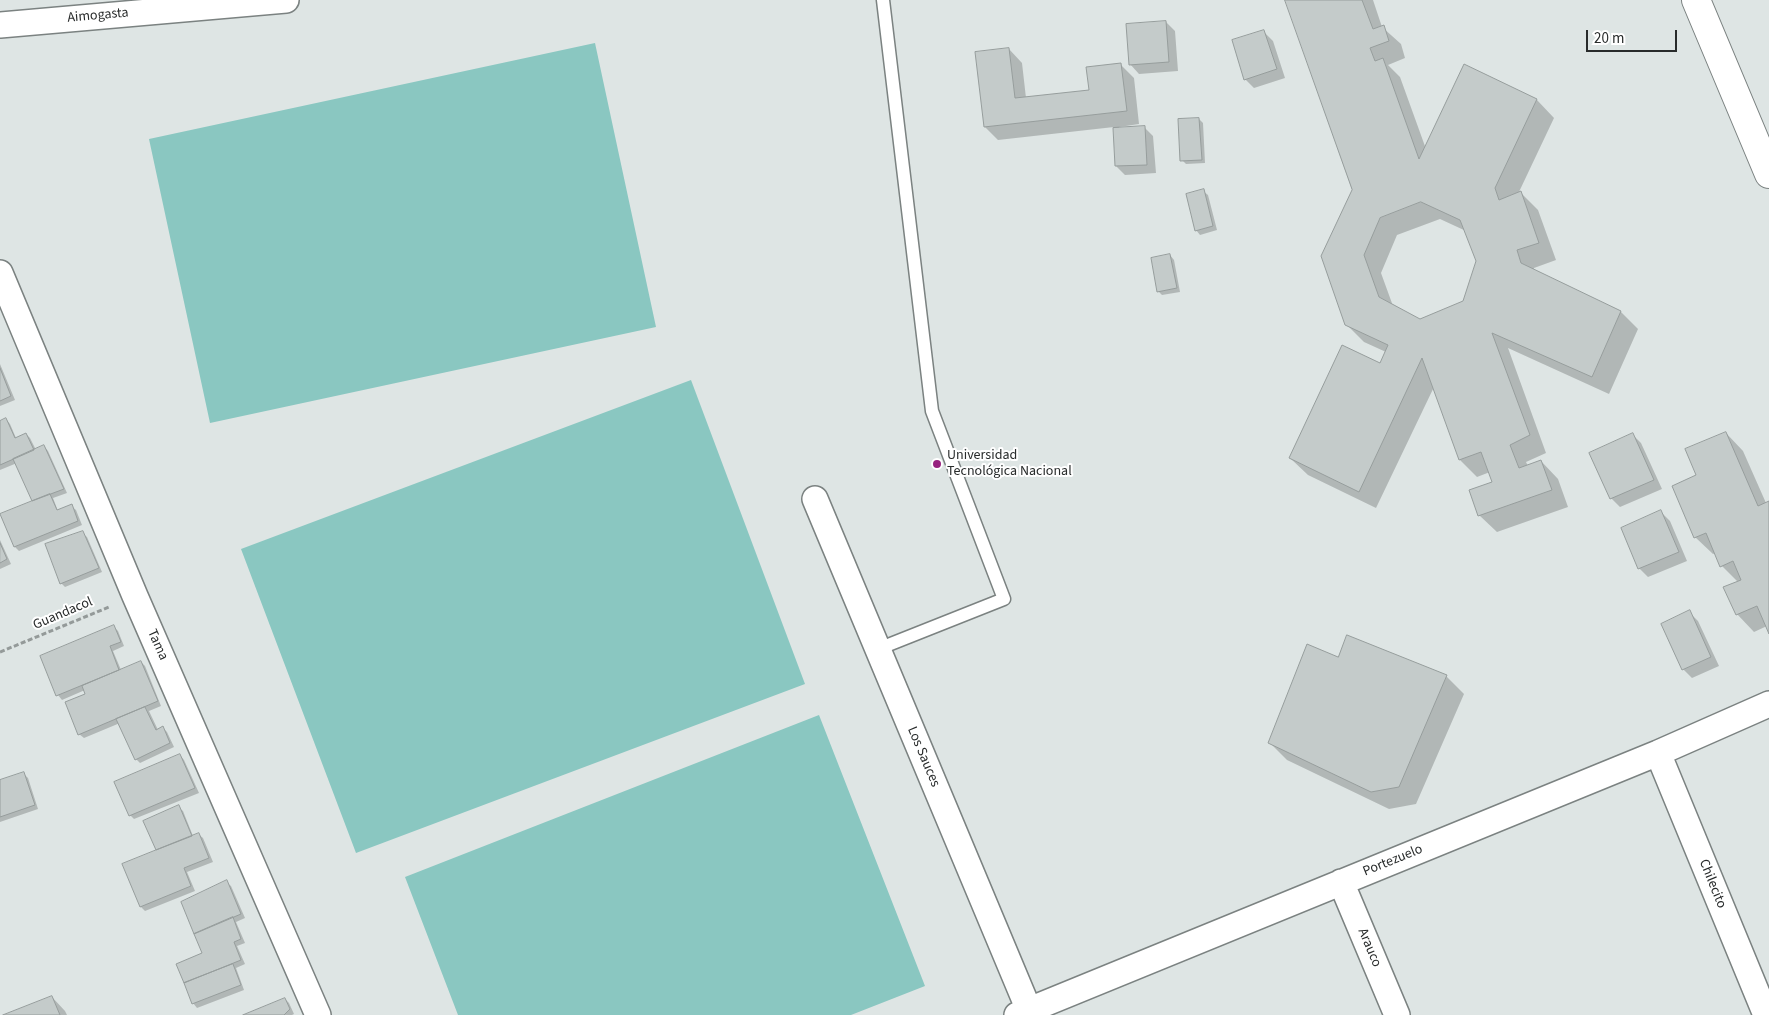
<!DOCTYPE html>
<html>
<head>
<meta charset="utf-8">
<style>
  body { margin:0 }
  #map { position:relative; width:1769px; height:1015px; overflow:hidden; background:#dee5e4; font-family:"Source Sans 3",sans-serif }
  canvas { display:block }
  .scale { position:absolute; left:1586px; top:30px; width:91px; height:22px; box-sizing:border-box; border:2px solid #282b2b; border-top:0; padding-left:6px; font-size:15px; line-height:18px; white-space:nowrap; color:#282b2b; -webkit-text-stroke:4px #fff; paint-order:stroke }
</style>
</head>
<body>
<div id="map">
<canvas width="1769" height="1015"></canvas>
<div class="scale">20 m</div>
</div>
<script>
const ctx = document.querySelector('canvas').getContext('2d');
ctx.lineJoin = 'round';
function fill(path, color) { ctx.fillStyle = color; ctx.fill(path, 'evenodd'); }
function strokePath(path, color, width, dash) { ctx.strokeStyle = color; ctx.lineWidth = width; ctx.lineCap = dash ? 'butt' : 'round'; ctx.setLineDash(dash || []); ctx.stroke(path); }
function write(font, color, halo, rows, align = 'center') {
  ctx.font = font + ' "Source Sans 3",sans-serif'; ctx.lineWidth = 4; ctx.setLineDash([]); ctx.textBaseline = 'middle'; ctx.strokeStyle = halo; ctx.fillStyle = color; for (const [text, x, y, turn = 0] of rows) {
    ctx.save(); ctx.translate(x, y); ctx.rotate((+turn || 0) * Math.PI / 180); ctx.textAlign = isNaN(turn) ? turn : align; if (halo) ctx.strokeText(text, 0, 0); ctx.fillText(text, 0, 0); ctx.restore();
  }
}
const green = new Path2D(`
  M595,43L656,327L210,423L149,139Z
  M691,380L805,684L356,853L241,549Z
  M819,715L925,986L851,1015H458L405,877Z`);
const shadow = new Path2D(`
  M1287,0H1373L1382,27L1401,44L1405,58L1388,65L1400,77L1426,149L1464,66L1537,100L1554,118L1518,194L1521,193L1538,210L1556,260L1534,268V270L1621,312L1638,329L1609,394L1508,348L1546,453L1526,462L1528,466L1541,461L1558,479L1568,507L1497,532L1479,515L1493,483L1490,472L1477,477L1460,460L1434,387L1376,508L1308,475L1290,458L1380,365L1386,352L1364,342L1346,324L1353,190ZM1440,219L1466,231L1477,261L1464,302L1420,320L1393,306L1381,273L1397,235Z
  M1166,22L1175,31L1178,71L1139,74L1130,64Z
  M1264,32L1273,41L1285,78L1254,88L1245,79Z
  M1009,49L1022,63L1026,98L1090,91L1121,65L1134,78L1139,124L1119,127V129L1144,127L1153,136L1156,173L1125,175L1116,166L1114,127L998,140L985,127Z
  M1199,119L1203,123L1205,163L1186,164L1182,160Z
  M1203,191L1208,195L1217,230L1200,235L1196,230Z
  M1170,255L1174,260L1180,292L1162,295L1158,291Z
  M0,364L15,400L0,406Z
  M6,419L10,424L16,438L26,434L30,438L36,450L44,446L48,451L67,493L53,498L58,511L71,506L76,510L82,525L19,551L15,547L2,514L34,501L17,463L0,470V422Z
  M1726,433L1743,451L1766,503L1769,502V631L1767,626L1754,632L1737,614L1738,582L1722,566L1716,553L1713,554L1695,537L1698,476Z
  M1632,434L1641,443L1662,489L1620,507L1611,498L1591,453Z
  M1661,512L1670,521L1687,561L1648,577L1639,568Z
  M82,533L87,537L102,572L65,587L61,583Z
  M0,540L11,564L0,569Z
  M1689,612L1698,621L1719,666L1692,678L1683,669Z
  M114,627L118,631L124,646L113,651L121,670L141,662L145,666L161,706L149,711L158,730L163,728L167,732L174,747L140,763L136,759L120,723L84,738L79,734L86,695L85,690L62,700L58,695L42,656Z
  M1339,659L1446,676L1464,694L1416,804L1389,809L1287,760L1269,742Z
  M180,755L184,760L199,793L134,819L130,815Z
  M23,773L28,778L38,809L0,822V782Z
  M178,807L183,811L193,836L198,834L203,838L213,862L187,872L195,891L145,911L141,907L124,864L158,851L145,821Z
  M226,882L231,886L245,918L236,922L245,943L237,946L245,964L236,968L244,990L197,1008L193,1003L178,965L204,954Z
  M52,997L65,1011L67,1015H7Z
  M285,999L289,1003L294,1014L292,1015H246Z`);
const building = new Path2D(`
  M1285,0H1362L1373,29L1384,25L1389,41L1370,48L1375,61L1383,58L1419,159L1464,64L1537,99L1495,188L1499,200L1521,191L1539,243L1517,250L1521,263L1621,311L1592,377L1492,333L1530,435L1510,445L1519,468L1541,460L1552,490L1478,516L1469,490L1492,482L1481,452L1459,460L1422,358L1359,492L1289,458L1342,345L1380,363L1388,345L1345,325L1321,256L1352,190ZM1421,202L1460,220L1476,261L1463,301L1420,319L1379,297L1364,255L1380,218Z
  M1166,21L1169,62L1129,65L1126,24Z
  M1264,30L1277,69L1244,80L1232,40Z
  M1009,48L1015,98L1089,90L1086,67L1121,63L1127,111L984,127L975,52Z
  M1199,118L1202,160L1180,161L1178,119Z
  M1145,126L1147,165L1115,166L1113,128Z
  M1204,189L1213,226L1195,231L1186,194Z
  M1170,254L1177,288L1157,292L1151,258Z
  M0,368L11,396L0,401Z
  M6,418L15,438L26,433L34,450L0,465V421Z
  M1726,432L1758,506L1769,501V634L1757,606L1736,615L1723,587L1741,580L1733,561L1720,567L1706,533L1694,538L1672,486L1696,475L1685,449Z
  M1633,433L1654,480L1610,499L1589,453Z
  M44,445L64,489L32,501L13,459Z
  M50,494L57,510L72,504L78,521L14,547L0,514Z
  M1661,510L1679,552L1638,569L1621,528Z
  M83,531L99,568L60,584L45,544Z
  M0,543L7,559L0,563Z
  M1690,610L1711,657L1682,670L1661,624Z
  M114,625L121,642L110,646L119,670L56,696L40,656Z
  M1347,635L1447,675L1399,787L1371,792L1268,743L1307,644L1338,657Z
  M141,661L158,701L78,735L65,702L85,694L82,686Z
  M145,707L156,730L163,726L170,743L135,760L116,719Z
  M180,754L195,788L129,816L114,782Z
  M24,772L35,805L0,817V780Z
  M179,805L192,836L156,850L143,821Z
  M199,833L209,858L184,868L191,886L140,907L122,864Z
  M227,880L241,914L194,934L181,902Z
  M233,917L241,939L234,942L241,960L184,983L176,964L202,953L194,934Z
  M233,964L241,985L192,1004L184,983Z
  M52,996L60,1015H3Z
  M285,998L290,1009L284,1015H243Z`);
const path = new Path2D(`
  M0,652L109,607`);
const service = new Path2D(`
  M878,649L1004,599L932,411L883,0`);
const minor = new Path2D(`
  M0,25L286,0
  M0,273L135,596L318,1015
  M815,499L1031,1015
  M1658,753L1766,1015
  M1341,882L1397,1015
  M1017,1015L1658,753L1769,704`);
const tertiary = new Path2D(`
  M1696,0L1769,174`);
const markers = [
  [937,464,5,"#97227f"]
];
const streetNames = [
  ["Aimogasta",98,16,-5],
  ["Guandacol",63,614,-23],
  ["Tama",157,645,66],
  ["Los Sauces",923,757,67],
  ["Portezuelo",1393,861,-22],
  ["Chilecito",1712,884,68],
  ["Arauco",1369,948,67]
];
const poiNames = [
  ["Universidad",947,456],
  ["Tecnológica Nacional",947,472]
];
fill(green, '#8ac7c1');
fill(shadow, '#0003');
fill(building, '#c4cbca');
strokePath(building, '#969d9c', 1);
strokePath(service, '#7b8281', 15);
strokePath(minor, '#7b8281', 28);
strokePath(tertiary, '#7b8281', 30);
strokePath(path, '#949a99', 3, [5, 2.5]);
strokePath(service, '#fff', 12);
strokePath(minor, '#fff', 25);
strokePath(tertiary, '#fff', 28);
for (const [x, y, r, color] of markers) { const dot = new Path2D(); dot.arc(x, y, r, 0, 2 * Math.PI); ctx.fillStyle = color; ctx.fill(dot); strokePath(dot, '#fff', 2); }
write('14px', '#282b2b', '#fff', streetNames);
write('14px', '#282b2b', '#fff', poiNames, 'left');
</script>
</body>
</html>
